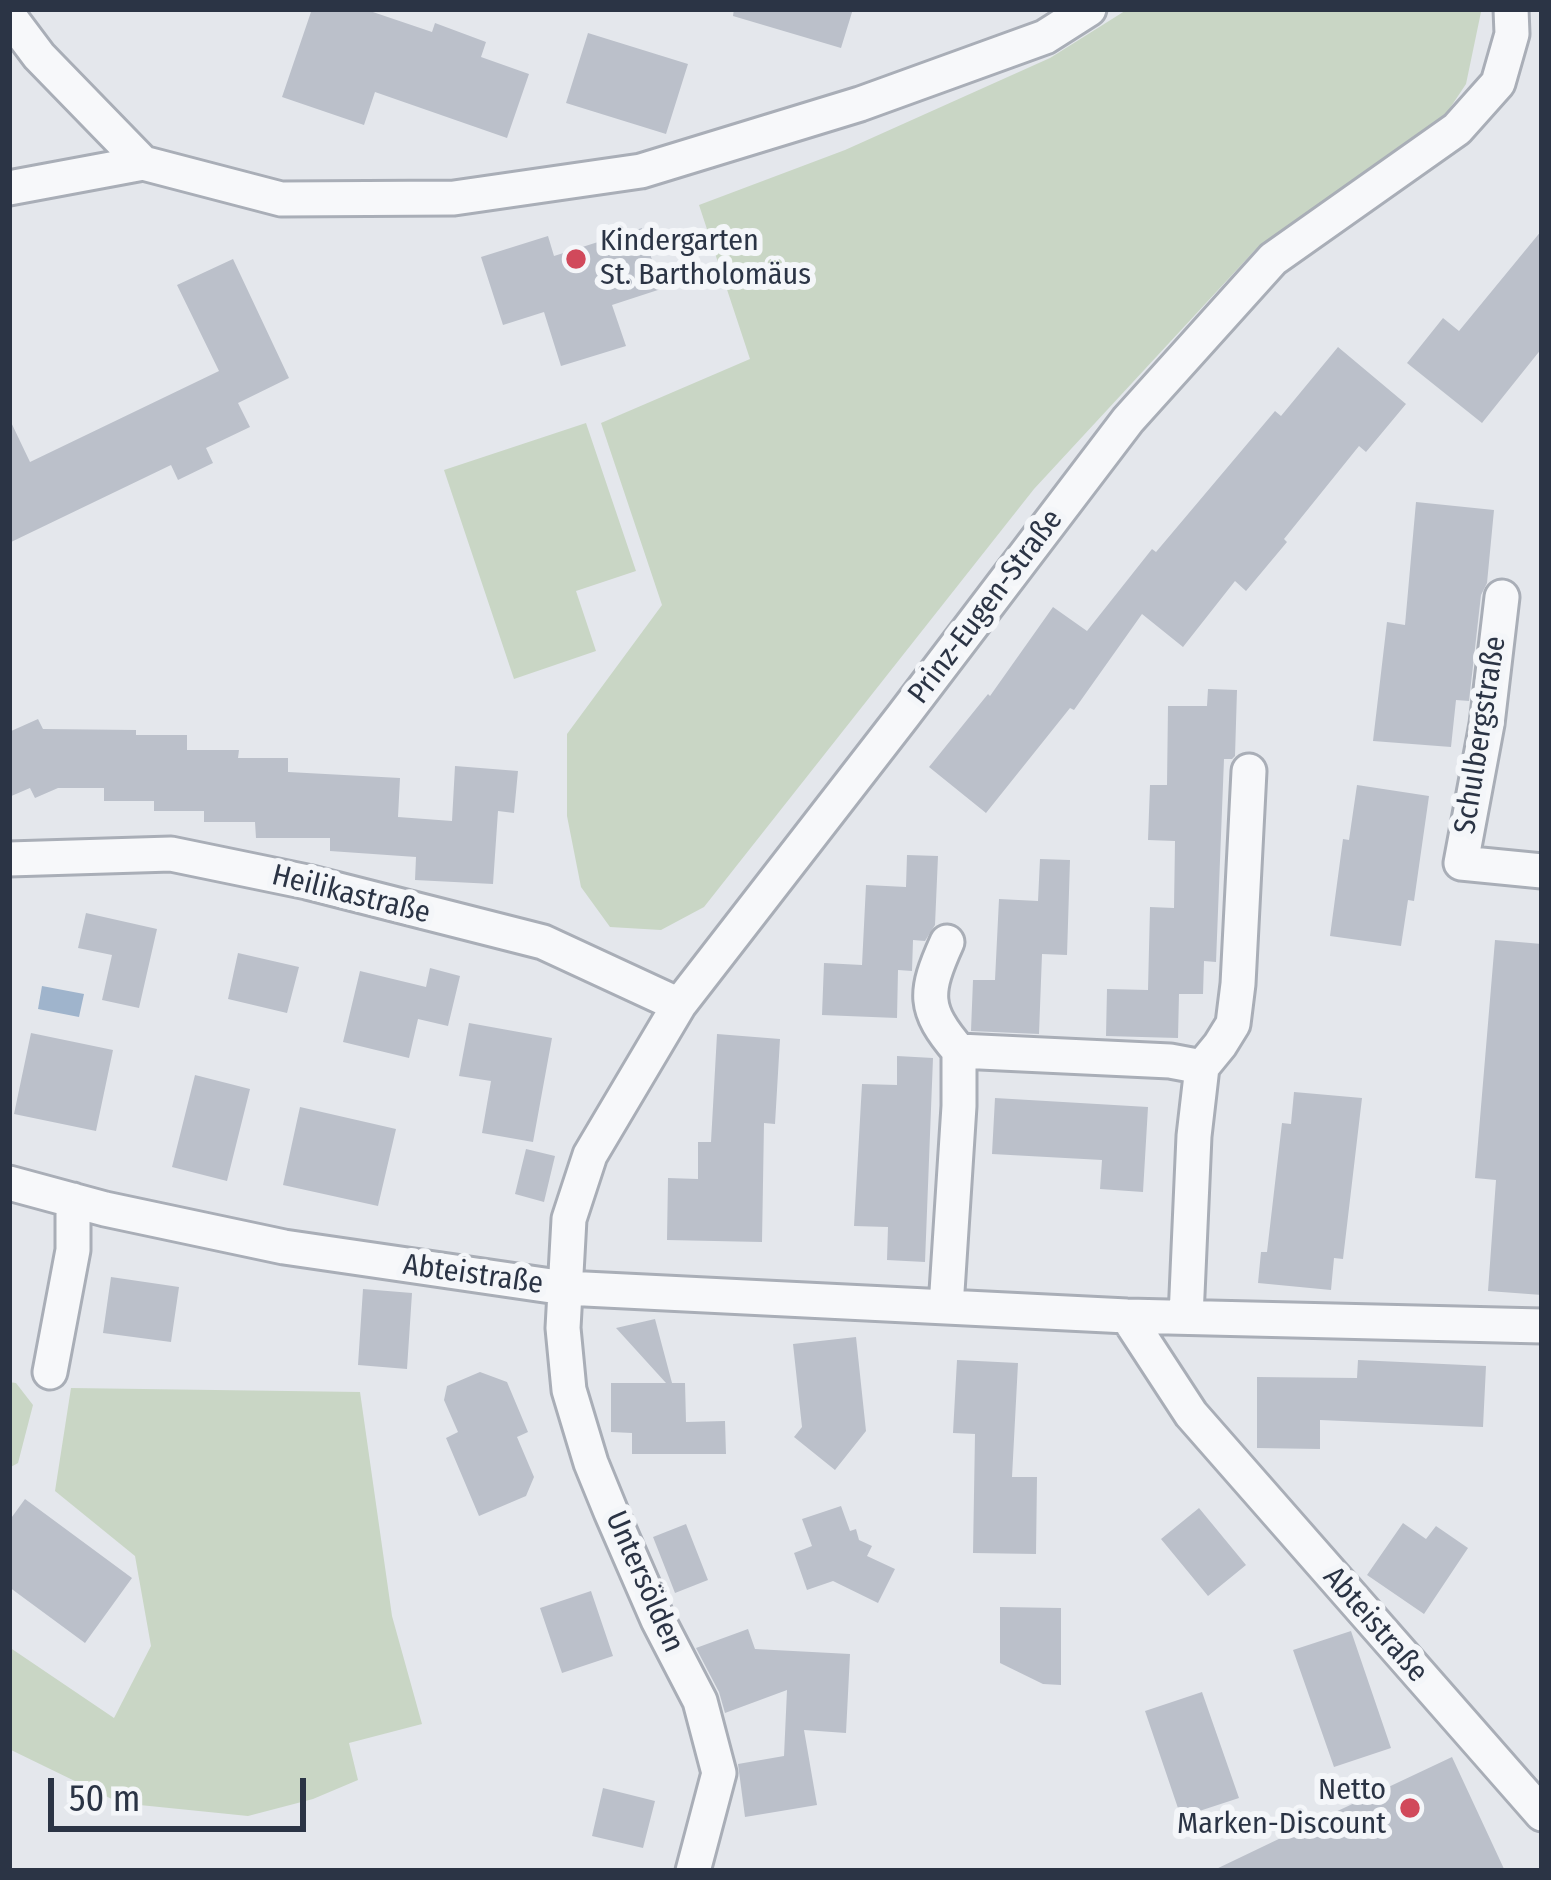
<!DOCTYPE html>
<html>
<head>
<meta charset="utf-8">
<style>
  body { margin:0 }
  #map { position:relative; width:1551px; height:1880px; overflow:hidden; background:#e4e7ec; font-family:"Fira Sans Condensed",sans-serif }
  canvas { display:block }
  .frame { position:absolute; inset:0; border:12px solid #2b3445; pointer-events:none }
  .scale { position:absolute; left:48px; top:1778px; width:258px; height:54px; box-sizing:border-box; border:6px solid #2b3445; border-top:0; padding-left:15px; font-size:36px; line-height:42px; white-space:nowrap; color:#2b3445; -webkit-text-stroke:9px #f4f6f9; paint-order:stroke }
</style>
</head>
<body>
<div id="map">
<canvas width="1551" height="1880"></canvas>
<div class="frame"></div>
<div class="scale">50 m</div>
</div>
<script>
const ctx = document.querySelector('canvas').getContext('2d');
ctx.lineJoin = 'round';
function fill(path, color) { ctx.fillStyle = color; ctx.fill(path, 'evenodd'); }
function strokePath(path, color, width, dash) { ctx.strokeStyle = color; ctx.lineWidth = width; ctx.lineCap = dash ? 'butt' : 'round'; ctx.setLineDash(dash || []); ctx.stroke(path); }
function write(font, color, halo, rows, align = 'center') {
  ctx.font = font + ' "Fira Sans Condensed",sans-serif'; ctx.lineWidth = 12; ctx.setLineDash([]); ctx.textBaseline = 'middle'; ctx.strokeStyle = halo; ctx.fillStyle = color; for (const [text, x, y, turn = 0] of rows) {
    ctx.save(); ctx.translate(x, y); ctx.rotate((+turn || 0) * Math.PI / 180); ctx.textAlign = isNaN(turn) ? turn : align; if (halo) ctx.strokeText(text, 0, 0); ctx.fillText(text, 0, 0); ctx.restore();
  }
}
const green = new Path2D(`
  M1128,9H1479L1481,12L1466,84L1438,126L1256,249L1034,489L704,907L661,930L610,927L581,887L567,816V734L662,605L601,423L750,359L699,205L845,150L1050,58Z
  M586,423L636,571L576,591L596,651L514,679L444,470Z
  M9,1382L16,1383L33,1405L18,1463L9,1468Z
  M71,1388L360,1392L392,1616L422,1724L349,1743L358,1780L313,1799L248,1816L120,1803L9,1749V1647L114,1718L151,1646L135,1556L55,1491Z`);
const water = new Path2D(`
  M42,986L84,994L79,1017L38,1009Z`);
const building = new Path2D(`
  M312,9H364L432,32L435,23L486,42L481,57L529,74L507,138L375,92L364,125L282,97Z
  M734,9H853L841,48L733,16Z
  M588,33L688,64L666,134L566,103Z
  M642,228L661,289L612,305L626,346L561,366L544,312L503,325L481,257L548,236L554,256Z
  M1542,230V348L1482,423L1407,363L1443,318L1459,331Z
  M233,259L289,378L238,403L250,427L206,448L213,463L178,480L171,465L9,543V418L30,462L219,371L177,285Z
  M1338,347L1406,404L1366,452L1359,446L1284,539L1287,542L1246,591L1235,581L1183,647L1142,614L1074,710L1070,708L986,813L929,767L988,694L990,696L1053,607L1087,631L1152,549L1156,552L1275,411L1281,416Z
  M1416,502L1494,510L1487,583L1481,595L1469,701L1456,700L1451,747L1373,741L1387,622L1405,625Z
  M1208,689L1237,690L1235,756L1232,759H1224L1216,962L1204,961L1203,994H1179L1178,1038L1106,1036L1107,989L1148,990L1150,907L1174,908L1175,841L1148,840L1150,785H1167L1168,706H1207Z
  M38,719L43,729L136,730V735H187V750H239L238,758H288V772L400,778L398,817L452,821L455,766L518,771L514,813L498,811L493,884L415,880L416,857L330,851V838H256L255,822H204V811H154V801H104V788H58L35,798L30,788L9,797V732Z
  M1357,785L1429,796L1414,901L1408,900L1401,946L1330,936L1343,839L1349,840Z
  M907,855L938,856L935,925L925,941L913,940L912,971L898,970L897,1018L822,1015L824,963L862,965L866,885L906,887Z
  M1040,859L1070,860L1067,955L1042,954L1039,1034L971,1031L973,980H995L999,899L1038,901Z
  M86,913L157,929L139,1008L102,1000L112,955L78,948Z
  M1495,940L1542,944V1295L1488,1291L1496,1180L1475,1178Z
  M238,953L299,967L287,1013L228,999Z
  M430,968L460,976L448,1026L418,1019L409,1058L343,1042L360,971L426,987Z
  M469,1023L552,1038L533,1142L482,1133L491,1081L459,1076Z
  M31,1033L113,1050L96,1131L14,1114Z
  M717,1034L780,1039L775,1124L764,1123L762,1242L667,1240L668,1178L698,1179V1142H711Z
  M897,1056L933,1058L925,1262L887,1260L888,1227L854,1226L862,1084L897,1085Z
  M195,1075L250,1089L227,1181L172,1167Z
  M1294,1092L1362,1098L1343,1259L1334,1258L1331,1290L1258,1283L1261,1252H1267L1282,1123L1291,1124Z
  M995,1098L1148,1107L1143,1192L1100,1189L1102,1160L992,1154Z
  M300,1107L396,1129L378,1206L283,1185Z
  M526,1149L555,1156L544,1202L515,1194Z
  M111,1277L179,1287L171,1342L103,1333Z
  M363,1289L412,1293L407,1369L358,1365Z
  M655,1319L672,1383H685L686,1422L725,1421L726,1454H632V1433L611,1432V1383H666L616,1328Z
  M856,1337L866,1431L835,1470L794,1437L802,1427L793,1344Z
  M957,1360L1018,1363L1012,1477H1037L1036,1554L973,1553L975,1434L953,1433Z
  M1358,1360L1486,1366L1483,1427L1320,1420V1449L1257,1448V1377L1357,1378Z
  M480,1372L507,1382L528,1432L517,1437L534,1477L526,1496L479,1516L446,1438L458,1432L444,1400L447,1386Z
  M25,1499L132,1578L85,1643L9,1587V1521Z
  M841,1506L850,1531L856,1529L859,1540L872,1546L867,1556L895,1569L878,1603L833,1581L807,1590L794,1553L812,1546L802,1519Z
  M1199,1508L1246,1565L1208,1596L1161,1539Z
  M1403,1523L1426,1539L1436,1526L1468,1548L1424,1614L1367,1575Z
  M686,1524L708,1580L675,1593L653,1537Z
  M591,1591L613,1656L562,1673L540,1608Z
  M1000,1607L1061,1608V1685L1043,1684L1000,1663Z
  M748,1629L755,1649L850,1654L846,1733L804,1730L817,1805L745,1817L738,1764L784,1756L787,1690L725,1713L719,1692L696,1648Z
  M1351,1631L1391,1748L1334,1767L1293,1650Z
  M1202,1692L1239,1798L1181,1817L1145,1711Z
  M1452,1757L1505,1871H1212L1310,1824Z
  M603,1788L655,1801L643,1848L592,1836Z`);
const minor = new Path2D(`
  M9,16L39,56L143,163L281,199L454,198L641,171L860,104L1045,37L1089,9
  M9,188L143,163
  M1502,597L1487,724L1461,863L1542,871
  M9,859L171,854L307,882L543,942L679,1005
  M947,942C924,993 923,1009 959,1051
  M9,1183L105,1209L284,1247L565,1288L1127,1316L1542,1326
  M946,1307L959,1106V1051L1170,1061L1202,1067
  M1127,1316L1191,1414L1542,1814
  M1186,1317L1194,1136L1202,1067L1220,1045L1233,1024L1238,984L1249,771
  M50,1372L73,1250V1200
  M693,1871L719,1773L700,1701L658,1620L611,1512L591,1463L569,1390L563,1328L569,1219L590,1155L679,1005L903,716L1128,420L1273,259L1457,129L1498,83L1512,34L1511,9`);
const markers = [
  [576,259,12,"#d1495b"],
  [1410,1808,12,"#d1495b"]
];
const poiNames = [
  ["Kindergarten",600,242],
  ["St. Bartholomäus",600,276],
  ["Netto",1386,1791,"right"],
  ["Marken-Discount",1386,1825,"right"]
];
const streetNames = [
  ["Prinz-Eugen-Straße",986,607,-53],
  ["Schulbergstraße",1481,735,-81],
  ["Heilikastraße",351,895,14],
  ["Abteistraße",473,1275,8],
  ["Untersölden",644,1582,66],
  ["Abteistraße",1375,1625,49]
];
fill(green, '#c9d6c5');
fill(water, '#9fb4cc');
fill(building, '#bbc0ca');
strokePath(minor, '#a9aeb7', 39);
strokePath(minor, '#f7f8fa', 33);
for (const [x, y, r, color] of markers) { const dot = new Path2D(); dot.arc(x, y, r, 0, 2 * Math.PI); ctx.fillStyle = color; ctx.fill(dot); strokePath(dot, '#f4f6f9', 4.5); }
write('30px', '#2b3445', '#f4f6f9', poiNames, 'left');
write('30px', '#2b3445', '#f4f6f9', streetNames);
</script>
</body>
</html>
